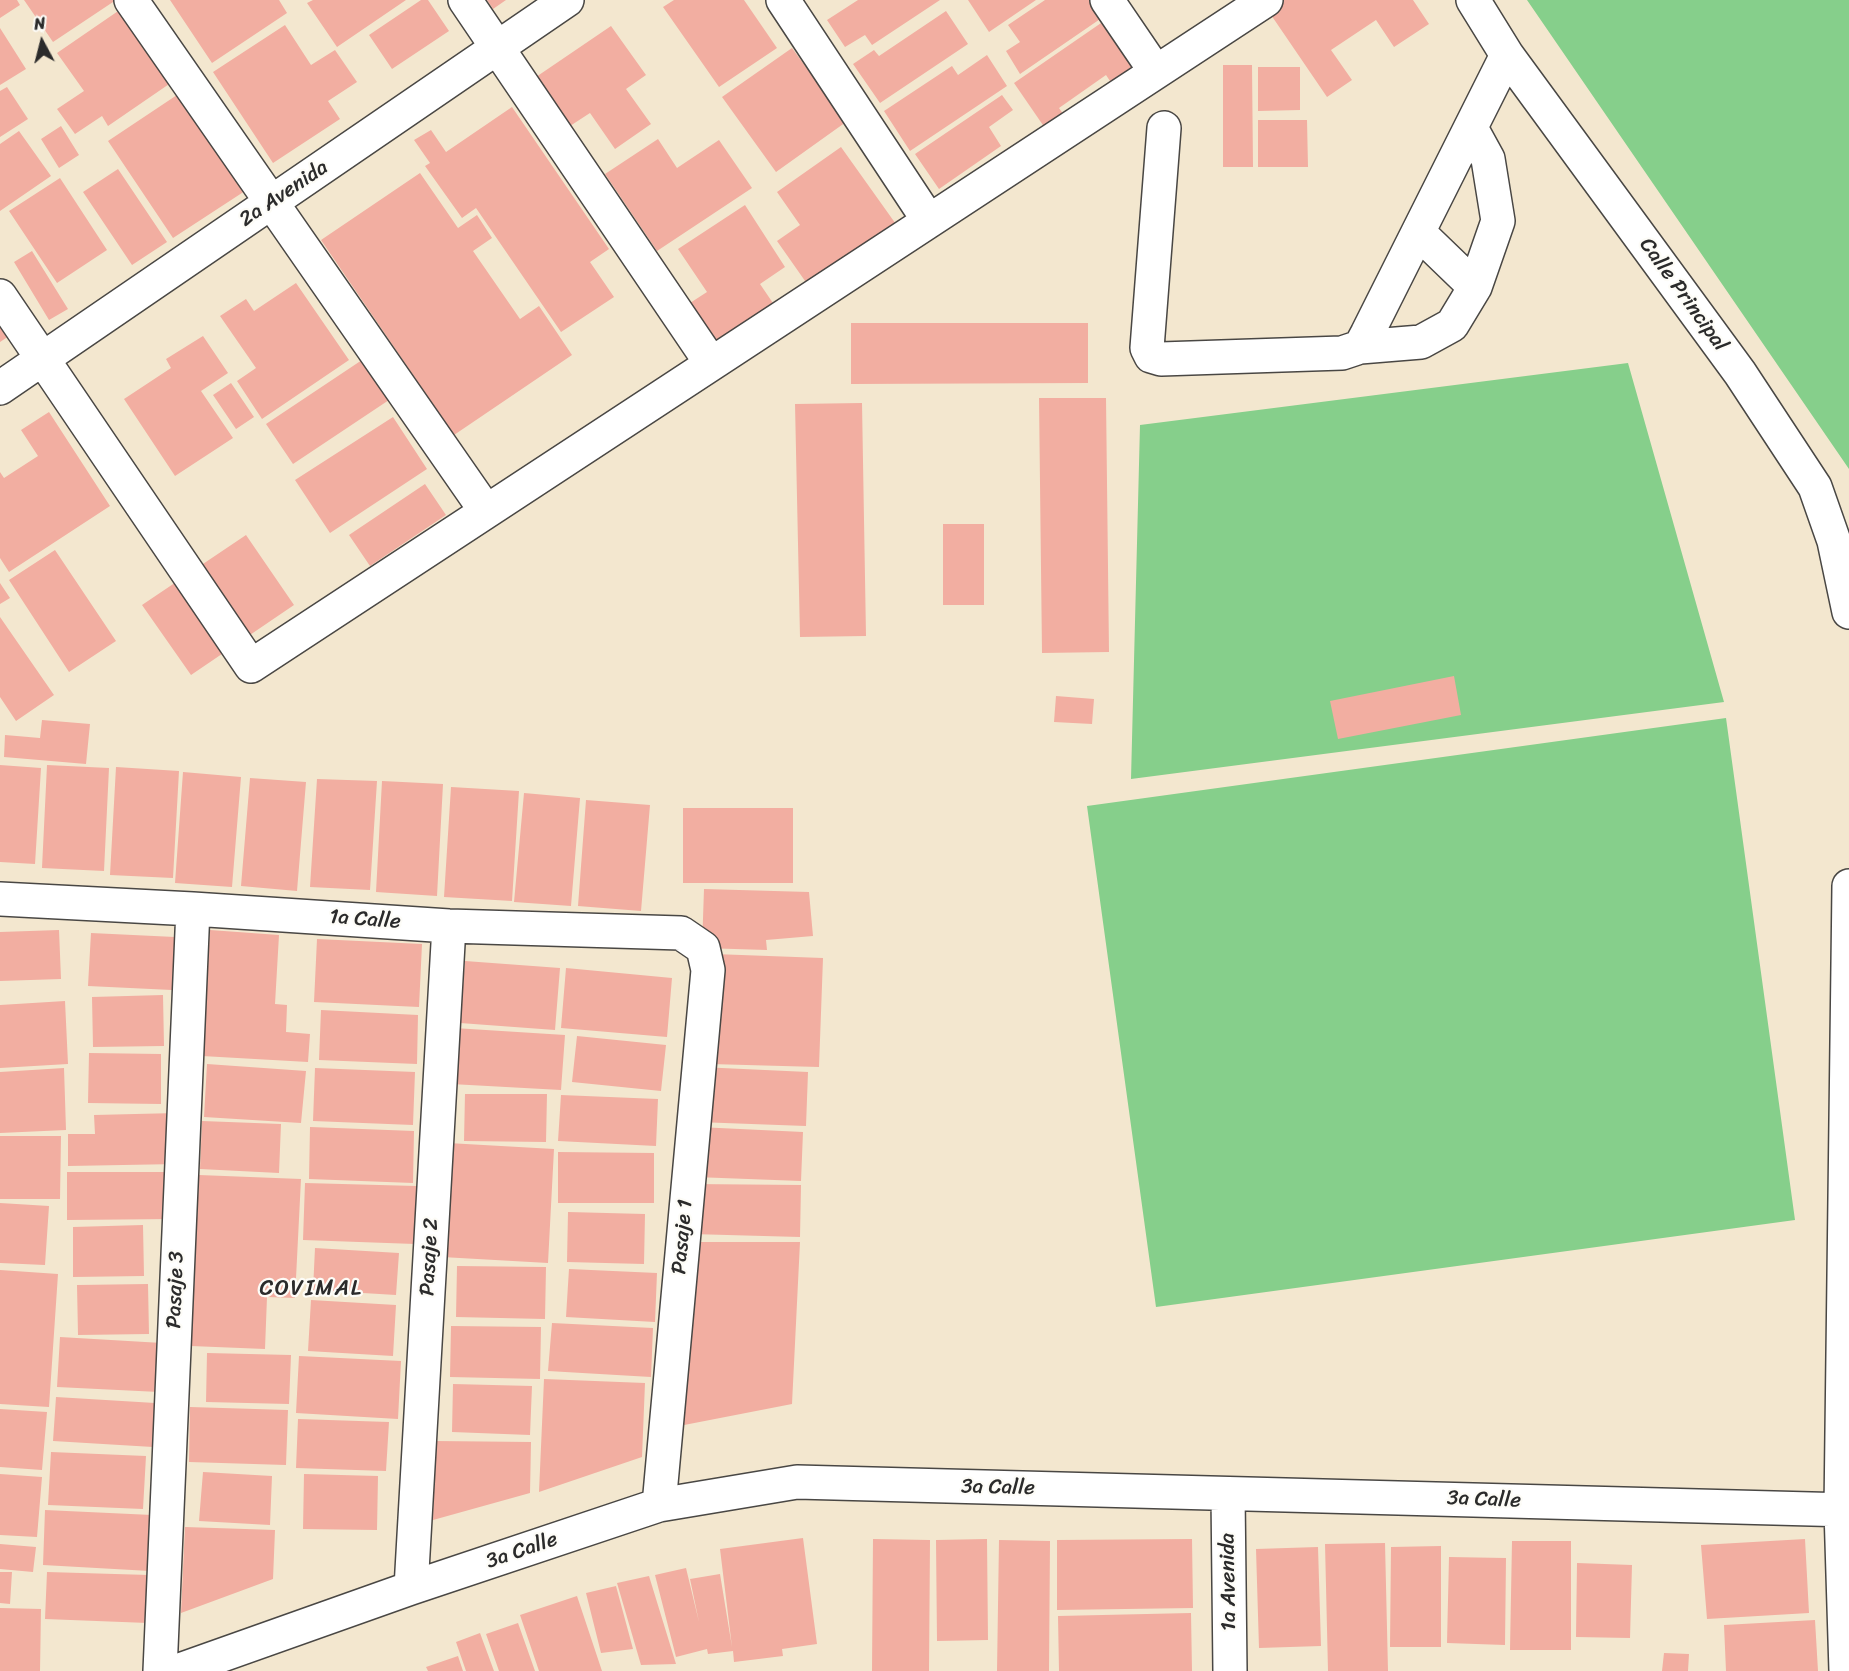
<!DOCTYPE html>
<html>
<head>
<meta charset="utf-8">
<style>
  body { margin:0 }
  #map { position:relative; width:1849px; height:1671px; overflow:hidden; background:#f3e7cf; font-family:Sriracha,sans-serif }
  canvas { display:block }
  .north { position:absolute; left:12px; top:12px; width:60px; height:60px; -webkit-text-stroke:4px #fdfcf7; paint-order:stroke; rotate:353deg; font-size:16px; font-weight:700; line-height:24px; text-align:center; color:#2b2b2b }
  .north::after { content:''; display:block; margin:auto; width:21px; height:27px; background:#2b2b2b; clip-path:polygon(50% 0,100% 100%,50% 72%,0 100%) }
</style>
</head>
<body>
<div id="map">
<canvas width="1849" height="1671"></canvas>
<div class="north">N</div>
</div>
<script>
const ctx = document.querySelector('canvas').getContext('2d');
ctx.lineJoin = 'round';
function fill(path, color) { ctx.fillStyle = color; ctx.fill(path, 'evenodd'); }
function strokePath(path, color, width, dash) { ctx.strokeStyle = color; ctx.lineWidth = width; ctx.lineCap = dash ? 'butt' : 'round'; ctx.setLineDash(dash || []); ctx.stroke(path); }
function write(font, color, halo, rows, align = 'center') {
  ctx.font = font + ' Sriracha,sans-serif'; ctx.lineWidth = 4.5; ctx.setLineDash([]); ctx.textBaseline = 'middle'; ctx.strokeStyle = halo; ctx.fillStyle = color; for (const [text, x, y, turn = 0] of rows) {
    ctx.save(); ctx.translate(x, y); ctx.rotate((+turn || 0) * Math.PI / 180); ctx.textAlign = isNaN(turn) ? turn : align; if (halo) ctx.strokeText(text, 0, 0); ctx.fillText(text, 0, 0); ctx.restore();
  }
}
const green = new Path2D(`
  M1528,0H1849V469L1527,0Z
  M1628,363L1724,702L1131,779L1140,425Z
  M1726,718L1795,1220L1156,1307L1087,806Z`);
const building = new Path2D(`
  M0,0H17L20,5L0,18Z
  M24,0H116L53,42Z
  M170,0H279L287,13L212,63Z
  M313,0H406L337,47L307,3Z
  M421,0H428L449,31L392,69L369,35Z
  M487,0H506L493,9Z
  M674,0H744L777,48L719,87L663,7Z
  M858,0H940L872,45L865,35L845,47L827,20Z
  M968,0H1036L989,32Z
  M1045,0H1096L1106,15L1020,74L1006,51L1020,42L1008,25Z
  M1279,0H1413L1429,24L1394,47L1376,20L1331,50L1352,80L1327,97L1267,9Z
  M124,7L175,80L108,126L102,116L75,134L57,109L84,91L57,53Z
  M946,11L968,44L880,103L853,64L874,50L879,56Z
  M1104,21L1138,71L1114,87L1106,75L1059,108L1066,118L1047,131L1014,83Z
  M285,25L311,65L335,50L357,82L328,101L340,119L273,163L213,72Z
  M611,26L646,75L626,89L651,124L615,149L590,113L570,126L536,77Z
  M0,28L26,69L0,85Z
  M792,48L846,122L776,172L722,97Z
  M987,55L1007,86L910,151L884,111L952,66L958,75Z
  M1223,65H1252L1253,167H1223Z
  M1258,67H1300V110L1258,111Z
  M7,87L28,119L0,137V91Z
  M183,91L248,189L173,238L108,141Z
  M1002,95L1013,110L989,127L1001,146L939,189L915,154Z
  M512,107L609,249L590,262L614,297L561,332L476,208L462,218L425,166L430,163L414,140L431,130L446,152Z
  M1258,120H1307L1308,167H1258Z
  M61,126L79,155L59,168L41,139Z
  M19,131L51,176L0,211V144Z
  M658,139L677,168L719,140L752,188L657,251L605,174Z
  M841,147L898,227L810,288L777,241L800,225L777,192Z
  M118,169L167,242L132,265L83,192Z
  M420,173L458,228L477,215L492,238L473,251L520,319L539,306L572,355L454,435L321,240Z
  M60,178L107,250L57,283L9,211Z
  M745,205L785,267L760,284L777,309L720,346L690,303L707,292L678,249Z
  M32,251L68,309L49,320L14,262Z
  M296,283L349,360L262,419L237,381L256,368L220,316L246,299L254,311Z
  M0,303L18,330L0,342Z
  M851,323H1088V383L851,384Z
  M203,336L228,373L201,391L233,438L175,476L124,399L171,368L166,359Z
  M362,360L389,400L293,464L266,424Z
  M231,383L254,417L236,429L213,395Z
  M1039,398H1106L1109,652L1042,653Z
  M862,403L866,636L800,637L795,404Z
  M49,412L110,506L9,572L0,558V472L4,478L38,456L21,430Z
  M393,417L427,469L330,533L295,480Z
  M425,484L446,515L370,566L349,535Z
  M943,524H984V605H943Z
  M246,535L294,605L191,675L142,605Z
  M55,550L116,641L69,672L9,580Z
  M0,583L10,598L0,604Z
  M0,617L54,695L16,721L0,697Z
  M1454,676L1461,715L1338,739L1330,701Z
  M1056,696L1094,699L1092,724L1054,722Z
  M42,720L90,724L86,764L4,757L5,735L40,738Z
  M0,765L41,768L35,864L0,862Z
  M47,765L109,768L104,871L42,868Z
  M116,767L179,771L173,878L110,875Z
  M183,772L241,777L232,887L175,883Z
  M250,778L306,782L297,891L241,886Z
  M317,779L377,781L370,890L310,887Z
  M382,781L443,784L437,896L376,892Z
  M451,787L519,791L512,901L444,897Z
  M524,793L580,798L571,906L514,902Z
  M586,800L650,805L641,911L578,906Z
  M683,808H793V883H683Z
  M704,889L809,892L813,936L766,940L767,950L702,948Z
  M59,930L61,979L0,981V932Z
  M210,930L279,935L275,1004L287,1005L286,1032L310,1034L308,1062L202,1056Z
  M91,933L175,937L172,990L88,986Z
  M317,939L422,944L419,1007L314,1002Z
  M714,954L823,958L819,1067L710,1064Z
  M465,961L560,968L555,1030L460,1023Z
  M566,968L672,978L667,1037L561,1028Z
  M163,995L164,1046L93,1047L92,997Z
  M65,1001L68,1064L0,1068V1005Z
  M321,1010L418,1015L417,1064L319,1060Z
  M454,1028L565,1035L561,1090L451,1084Z
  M577,1036L666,1045L661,1091L572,1082Z
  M89,1053L161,1054V1104L88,1103Z
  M207,1064L306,1071L301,1123L204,1117Z
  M700,1067L808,1072L806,1126L697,1122Z
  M64,1068L66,1130L0,1133V1072Z
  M315,1068L415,1072L413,1125L313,1121Z
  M465,1094H547L546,1142L464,1141Z
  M561,1095L658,1099L656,1146L558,1141Z
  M177,1113L178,1164L68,1166V1134H95L94,1115Z
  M202,1121L281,1124L279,1173L200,1169Z
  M310,1127L414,1131L413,1183L309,1179Z
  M698,1127L803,1132L801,1181L695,1177Z
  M0,1136H61L60,1199H0Z
  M448,1143L554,1149L548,1263L442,1257Z
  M558,1152L654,1153V1203H558Z
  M67,1172H173L174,1219L67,1220Z
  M199,1175L301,1179L295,1298L267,1297L265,1349L191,1346Z
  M305,1183L416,1186L415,1244L303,1240Z
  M692,1184L801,1185L800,1237L691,1234Z
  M0,1203L49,1206L45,1265L0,1263Z
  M568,1212L645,1214L644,1264L567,1262Z
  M143,1225L144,1276L73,1277V1227Z
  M691,1242H800L792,1404L679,1426Z
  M315,1248L399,1253L396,1295L313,1290Z
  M457,1266L546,1267L545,1319L456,1317Z
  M569,1269L657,1273L655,1322L566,1317Z
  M0,1270L58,1274L49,1407L0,1404Z
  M148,1284L149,1334L78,1335L77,1285Z
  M311,1300L396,1305L393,1356L308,1351Z
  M552,1323L653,1328L651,1377L548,1371Z
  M451,1326L541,1327L540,1379L450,1377Z
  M60,1337L162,1343L159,1392L57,1387Z
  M207,1353L291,1355L289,1404L206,1402Z
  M299,1356L401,1361L398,1419L296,1413Z
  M544,1379L645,1383L642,1457L539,1492Z
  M453,1384L532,1386L530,1435L452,1432Z
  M56,1397L155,1403L153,1447L53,1441Z
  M190,1407L288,1410L286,1465L189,1462Z
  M0,1409L47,1412L42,1470L0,1467Z
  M298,1419L389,1422L386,1471L296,1468Z
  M435,1441L531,1442L530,1493L433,1520Z
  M51,1452L146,1456L143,1509L48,1505Z
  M203,1472L272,1476L270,1525L199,1521Z
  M0,1474L42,1477L37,1537L0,1535Z
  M304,1474L378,1476L377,1530L303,1529Z
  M45,1510L152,1515L150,1571L43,1565Z
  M185,1527L275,1530L273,1579L181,1613Z
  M803,1538L817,1644L782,1649L783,1656L734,1662L733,1651L708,1654L707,1649L676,1657L655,1575L686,1568L699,1622L690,1579L720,1574L732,1647L720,1549Z
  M873,1539L930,1540L929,1671H872Z
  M987,1539L988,1640L937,1641L936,1540Z
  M1192,1539L1193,1608L1057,1610V1540Z
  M1805,1539L1809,1613L1707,1619L1701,1545Z
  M999,1540L1050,1541L1049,1671H997Z
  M1512,1541H1571V1650H1510Z
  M1385,1543L1388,1671H1328L1325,1544Z
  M0,1544L36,1547L33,1572L0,1569Z
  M1441,1546V1647H1390L1391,1547Z
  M1318,1547L1321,1646L1259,1648L1256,1549Z
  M1449,1557L1506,1558L1505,1645L1447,1643Z
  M1577,1563L1632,1565L1630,1638L1576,1637Z
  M0,1572H12L10,1604L0,1603Z
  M47,1572L149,1575L148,1623L45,1619Z
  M649,1576L676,1664L641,1665L617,1583Z
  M616,1586L633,1649L601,1653L586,1593Z
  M577,1596L602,1671H539L520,1615Z
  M0,1608L41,1609L40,1671H0Z
  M1191,1613L1192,1671H1059L1058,1616Z
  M1815,1620L1818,1671H1726L1724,1625Z
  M518,1623L535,1671H499L486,1634Z
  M480,1633L494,1671H466L456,1642Z
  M1664,1653L1689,1654L1688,1671H1662Z
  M458,1656L463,1671H428L426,1667Z`);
const minor = new Path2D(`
  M131,0L486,511
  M465,0L711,363
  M783,0L929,221
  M1107,0L1156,72
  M1473,0L1507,55L1740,373L1815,487L1834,541L1849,612
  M1164,128L1147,348L1151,356L1161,359L1342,353L1360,347L1367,334L1507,55
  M1419,233L1475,287
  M0,296L251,666L1266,0
  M1360,347L1421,342L1452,325L1475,287L1498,221L1488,159L1471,128
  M0,388L567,0
  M0,899L193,909L449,926L681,933L703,948L708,970L659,1505
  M1228,1494L1230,1671
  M411,1588L449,926
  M160,1671L193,909
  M177,1671L411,1588L659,1505L797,1482L1849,1510
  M1846,1671L1841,1510L1849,886`);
const streetNames = [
  ["2a Avenida",284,194,-34],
  ["Calle Principal",1683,295,54],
  ["1a Calle",365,920,4],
  ["Pasaje 1",683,1237,-85],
  ["Pasaje 2",430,1257,-87],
  ["Pasaje 3",176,1290,-88],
  ["3a Calle",998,1488,1],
  ["3a Calle",1484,1500,2],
  ["3a Calle",522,1551,-19],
  ["1a Avenida",1229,1582,-91]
];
const neighbourhoodNames = [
  ["COVIMAL",311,1289]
];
fill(green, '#86cf8b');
fill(building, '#f2aea1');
strokePath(minor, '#494744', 36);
strokePath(minor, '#fff', 33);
write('21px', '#2b2b2b', '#fdfcf7', streetNames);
ctx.letterSpacing = '1.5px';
write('22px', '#2b2b2b', '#fdfcf7', neighbourhoodNames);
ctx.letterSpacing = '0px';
</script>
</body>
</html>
